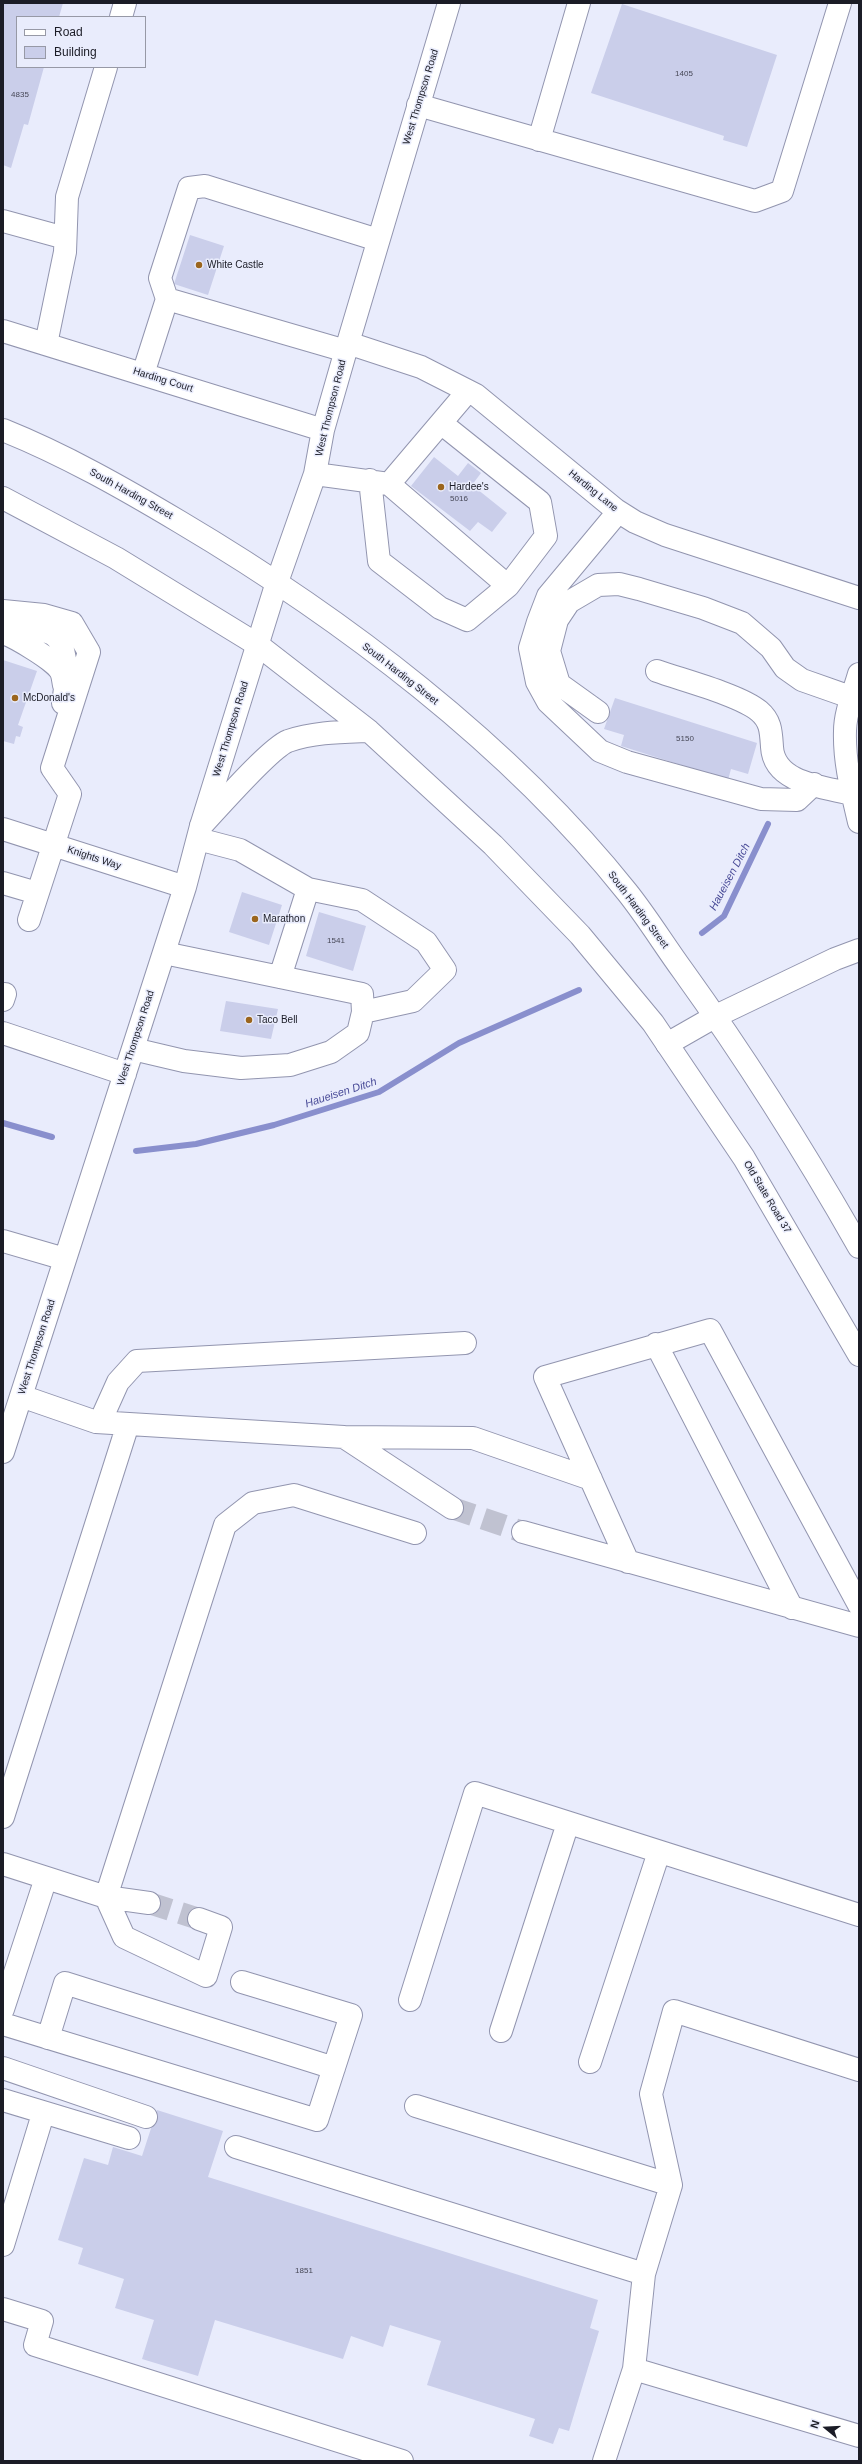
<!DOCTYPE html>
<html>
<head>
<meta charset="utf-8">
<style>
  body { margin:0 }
  #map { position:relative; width:862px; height:2464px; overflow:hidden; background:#e9ecfc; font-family:Helvetica,sans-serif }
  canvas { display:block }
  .frame { position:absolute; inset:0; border:4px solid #1b1c26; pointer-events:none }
  .legend { position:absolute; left:16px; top:16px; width:130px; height:52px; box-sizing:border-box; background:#e9ecfc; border:1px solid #9799a6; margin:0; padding:5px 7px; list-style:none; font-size:12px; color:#1b1c26 }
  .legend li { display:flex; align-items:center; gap:8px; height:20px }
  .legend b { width:20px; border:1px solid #9799a6 }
  .north { position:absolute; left:806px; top:2408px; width:40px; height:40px; -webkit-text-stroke:3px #e9ecfc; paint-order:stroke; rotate:288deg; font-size:11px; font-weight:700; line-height:16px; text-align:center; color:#1b1c26 }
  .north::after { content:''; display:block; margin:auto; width:14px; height:18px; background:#1b1c26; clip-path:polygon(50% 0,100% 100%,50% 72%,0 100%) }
</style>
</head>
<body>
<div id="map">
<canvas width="862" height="2464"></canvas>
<div class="frame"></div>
<ul class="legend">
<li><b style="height:5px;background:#fff"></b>Road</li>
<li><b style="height:11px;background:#caceea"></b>Building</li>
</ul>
<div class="north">N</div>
</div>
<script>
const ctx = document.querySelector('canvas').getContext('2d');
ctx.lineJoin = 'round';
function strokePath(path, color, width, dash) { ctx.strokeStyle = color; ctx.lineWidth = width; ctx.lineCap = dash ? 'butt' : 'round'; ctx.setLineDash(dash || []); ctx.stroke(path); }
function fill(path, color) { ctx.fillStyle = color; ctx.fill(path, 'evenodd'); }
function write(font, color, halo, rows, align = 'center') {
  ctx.font = font + ' Helvetica,sans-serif'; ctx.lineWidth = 3; ctx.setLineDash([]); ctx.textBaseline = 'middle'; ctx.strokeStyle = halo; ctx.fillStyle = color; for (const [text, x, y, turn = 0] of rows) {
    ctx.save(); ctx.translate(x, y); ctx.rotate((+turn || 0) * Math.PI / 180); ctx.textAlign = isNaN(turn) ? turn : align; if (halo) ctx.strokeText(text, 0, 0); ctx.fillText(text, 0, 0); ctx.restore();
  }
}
const stream = new Path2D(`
  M702,933L724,916L768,824
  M3,1123L52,1137
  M136,1151L196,1144L274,1125L379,1092L459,1043L579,990`);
const building = new Path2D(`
  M3,3H63L59,17H17V67H44L28,125L24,124L11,168L3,165Z
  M622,4L777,55L747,147L723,140L724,136L591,93Z
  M190,235L224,246L208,295L174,284Z
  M434,457L458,476L468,463L481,473L472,485L507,513L492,532L478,522L470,531L411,486Z
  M3,660L37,671L18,725L23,727L20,737L16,736L14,744L3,741Z
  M615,698L757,743L748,774L731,769L728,780L621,746L624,735L604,729Z
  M242,892L282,905L269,945L229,932Z
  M319,912L366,926L353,971L306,956Z
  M226,1001L278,1009L271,1039L220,1031Z
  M157,2110L223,2131L208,2177L598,2300L590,2328L599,2331L569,2431L559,2428L553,2444L529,2436L535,2419L427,2385L441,2341L390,2325L383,2347L351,2336L343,2359L215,2320L198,2376L142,2359L154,2320L115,2308L124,2279L78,2264L83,2248L58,2240L84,2158L108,2165L113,2147L142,2156Z`);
const minorTunnel = new Path2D(`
  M452,1508L523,1532
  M149,1903L199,1919`);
const minor = new Path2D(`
  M121,17L125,3
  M418,105L755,201L782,191L840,3
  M539,140L579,3
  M3,221L65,238
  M167,299L160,278L189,188L205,186L378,240
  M3,331L323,430
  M348,343L421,367L476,395L616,510L635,522L665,535L859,598
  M46,344L65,252L67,197L106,67
  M143,374L167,299L346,351
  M315,474L389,484L468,391
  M370,480L379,561L440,608L467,620L508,586
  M389,484L508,586L546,536L540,502L441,423
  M618,512L548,596L538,622L530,648L537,682L548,702L600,751L627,762L761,799L797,800L814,784
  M3,611L44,615L72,623L89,652L52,768L70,794L29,920
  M3,633C17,632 37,628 50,633C71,642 66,686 63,703
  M3,633C15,637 56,661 61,672C63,676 63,681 64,685
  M657,671C682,680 740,695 759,711C771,721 771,732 772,747C774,784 825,787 852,794
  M859,674C854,692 845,712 845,731C844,762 852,792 859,822
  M598,712L559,684L549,651L557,620L569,602L598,585L619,584L639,589L703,608L742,623L771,648L785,668L802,680L859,700
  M3,829L185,887
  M198,839L240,850L308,889L280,977
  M3,883L37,893
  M308,889L362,900L426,942L445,970L413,1001L363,1012
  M3,1000L5,994
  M3,1033L125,1074
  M667,1044L716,1016L835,959L859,950
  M133,1049L184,1061L241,1068L290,1065L331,1052L358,1033L363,1012L362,994L164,953
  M3,1241L65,1259
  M656,1344L792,1608
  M21,1396L96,1422L344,1437L452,1508
  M100,1422L118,1382L137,1361L465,1343
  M344,1437L473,1438L591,1479
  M3,1452L185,887L201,826L277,582L315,474L323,430L348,343L449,3
  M523,1532L859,1626
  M628,1562L545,1377L710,1330L859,1605
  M3,1817L128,1424
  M3,1864L106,1897L225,1525L253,1503L294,1495L415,1533
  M149,1903L106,1897L124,1937L206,1976L221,1927L199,1919
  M410,2000L475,1793L859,1915
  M3,2009L46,1878
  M3,2024L317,2120L351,2015L242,1982
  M501,2031L568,1823
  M48,2038L65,1983L334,2068
  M590,2062L659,1852
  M3,2068L146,2117
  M3,2100L129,2138
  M416,2106L671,2185L644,2274L634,2369L604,2461
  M236,2147L644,2274
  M671,2185L651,2094L674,2011L859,2070
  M3,2245L43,2114
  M3,2309L42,2321L35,2345L402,2461
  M634,2369L859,2436`);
const major = new Path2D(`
  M3,430C65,455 123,488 180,522C342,618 509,744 627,892C647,917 664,945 683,971C747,1060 805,1152 859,1247
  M3,498L116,558L258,645L369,731L493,845L580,935L653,1023L744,1158L859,1355
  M201,826C217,809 270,748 288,741C314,732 342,732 369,731`);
const markers = [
  [199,265,4,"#9b651d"],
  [441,487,4,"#9b651d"],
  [15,698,4,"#9b651d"],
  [255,919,4,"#9b651d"],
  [249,1020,4,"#9b651d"]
];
const numberNames = [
  ["1405",684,74],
  ["4835",20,95],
  ["5016",459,499],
  ["5150",685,739],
  ["1541",336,941],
  ["1851",304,2271]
];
const streetNames = [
  ["West Thompson Road",421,97,-73],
  ["Harding Court",163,380,17],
  ["West Thompson Road",331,408,-76],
  ["Harding Lane",593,491,39],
  ["South Harding Street",131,494,29],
  ["South Harding Street",400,674,38],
  ["West Thompson Road",231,729,-73],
  ["Knights Way",94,858,18],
  ["South Harding Street",638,910,53],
  ["West Thompson Road",136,1038,-72],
  ["Old State Road 37",767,1197,59],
  ["West Thompson Road",37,1347,-72]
];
const poiNames = [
  ["White Castle",207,265],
  ["Hardee's",449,487],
  ["McDonald's",23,698],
  ["Marathon",263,919],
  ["Taco Bell",257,1020]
];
const waterNames = [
  ["Haueisen Ditch",730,877,-62],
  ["Haueisen Ditch",341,1093,-18]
];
strokePath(stream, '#898fcd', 6);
fill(building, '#caceea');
strokePath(minorTunnel, '#c0c2d1', 22, [22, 11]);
strokePath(minor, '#9295af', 24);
strokePath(major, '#9295af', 24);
strokePath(minor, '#fff', 22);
strokePath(major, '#fff', 22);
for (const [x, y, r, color] of markers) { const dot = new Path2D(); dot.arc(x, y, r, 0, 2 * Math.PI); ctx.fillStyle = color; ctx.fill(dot); strokePath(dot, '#e9ecfc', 1.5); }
write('8px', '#474857', null, numberNames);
write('10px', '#1b1c26', '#e9ecfc', streetNames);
write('10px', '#1b1c26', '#e9ecfc', poiNames, 'left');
write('italic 11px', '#4a4c98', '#e9ecfc', waterNames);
</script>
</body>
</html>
